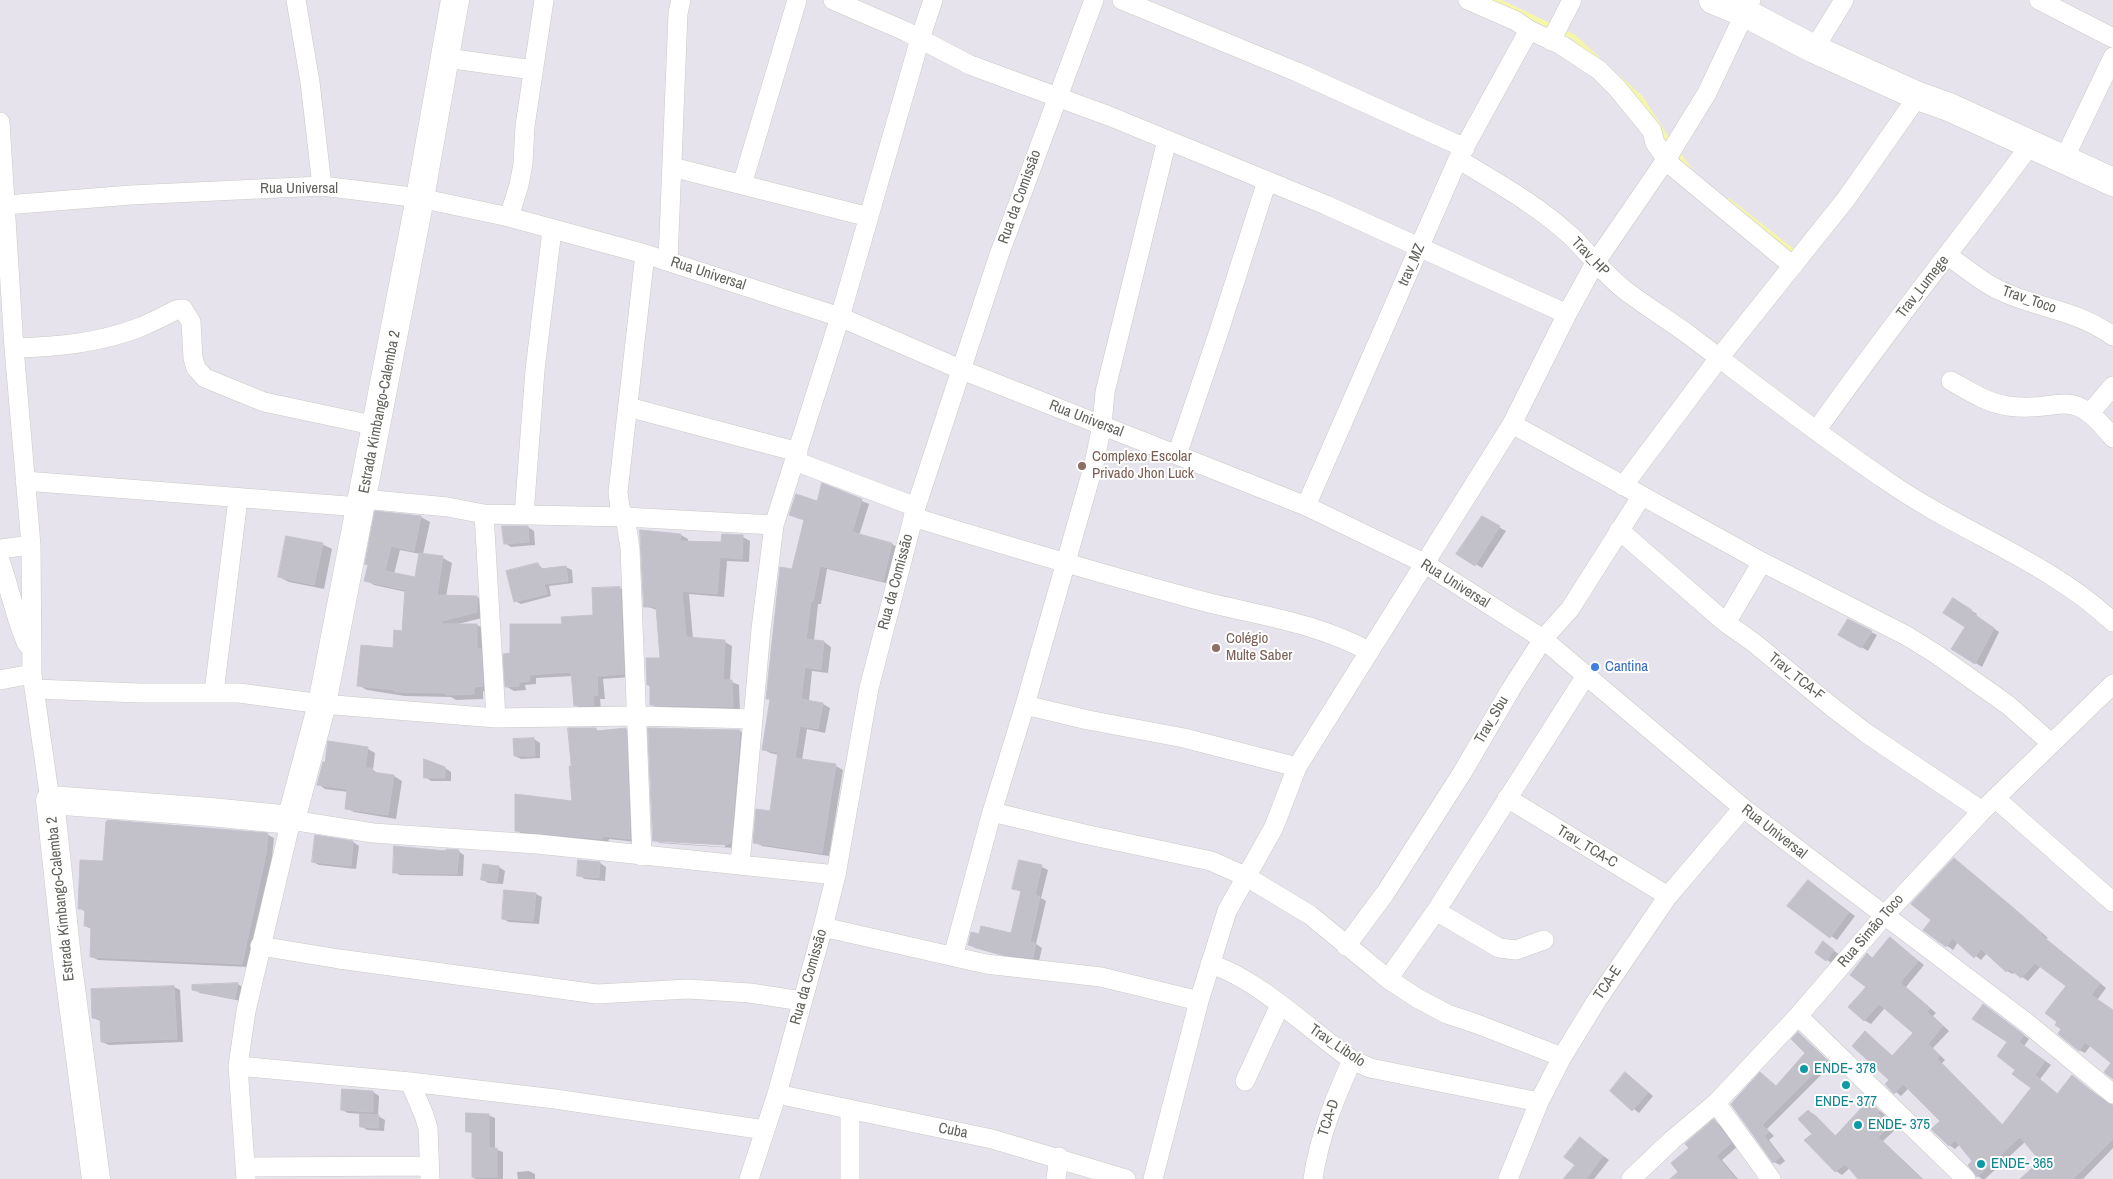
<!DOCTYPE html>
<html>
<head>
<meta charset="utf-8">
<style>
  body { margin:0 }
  canvas { display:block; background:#e6e3ec }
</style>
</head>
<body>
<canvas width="2113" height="1179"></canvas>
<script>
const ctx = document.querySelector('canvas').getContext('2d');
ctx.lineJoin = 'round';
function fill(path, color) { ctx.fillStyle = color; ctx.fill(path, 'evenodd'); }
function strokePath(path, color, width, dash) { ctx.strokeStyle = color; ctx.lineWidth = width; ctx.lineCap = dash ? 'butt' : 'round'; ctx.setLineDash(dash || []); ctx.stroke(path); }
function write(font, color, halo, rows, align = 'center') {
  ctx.font = font + ' "Archivo Narrow",sans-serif'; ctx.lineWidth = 4; ctx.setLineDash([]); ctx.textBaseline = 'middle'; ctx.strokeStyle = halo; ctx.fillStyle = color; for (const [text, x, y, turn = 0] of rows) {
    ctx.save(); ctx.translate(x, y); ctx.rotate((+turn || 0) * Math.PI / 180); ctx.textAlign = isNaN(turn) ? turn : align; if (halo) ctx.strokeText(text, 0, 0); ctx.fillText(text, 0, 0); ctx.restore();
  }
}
const shadow = new Path2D(`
  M823,485L869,504L859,536L892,544L899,548L890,584L827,569L821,604H818L814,641L824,642L831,647L828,673L812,671L809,701L823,704L830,708L825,733L807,729L802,760L836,766L843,770L829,856L762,846L755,842L771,813L779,755L770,753L763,749L771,700L767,698L805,521L791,514L818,503Z
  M376,513L421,517L430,522L423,554L443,558L452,563L446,597H477L486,602V617L458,624L477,625L486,630L491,691H483V699L456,700L451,697L405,696L367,690L358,685L394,649L403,632L406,592L374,585L366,580ZM400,550L420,554L416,579L394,574Z
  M1482,518L1506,531L1482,568L1458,553Z
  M528,527L534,531L535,545L511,547L505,543Z
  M681,535L688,539V542L723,543L743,537L750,541L749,562L727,561L724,597L689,594L693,639L725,642L732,646L730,681L739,685L740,711L659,709L651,704L652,687L648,685L661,659L657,610L645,606Z
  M322,544L332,549L324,589L289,582L279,577Z
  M538,564L544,570L566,567L572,570L573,583L549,586L551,596L521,604L515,601Z
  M620,588L627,592L630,677L603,679L605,699H600L601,709H582L575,705L573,676L536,678V684L525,685L526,690L514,691L507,687L511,654L564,625L594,616Z
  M1953,600L1977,614L1976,616L1999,632L1982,667L1953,649L1966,626Z
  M1871,632L1877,635L1868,651L1840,634Z
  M596,729L600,732L625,729L632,733L636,842L609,839L608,842L522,834L516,830L573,802Z
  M650,729L740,731L746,735L734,848L660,843L654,840ZM658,840L725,844V847L658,842Z
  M534,739L540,743V758L521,759L515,756Z
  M368,749L375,753L373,770L379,774L394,776L402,781L396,819L354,812L346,808L348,792L325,789L318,784Z
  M445,768L451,772V781H431L425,777Z
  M108,821L268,835L274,838L272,858L248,967L98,960L92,957V929L85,926L86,912L79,908L105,863Z
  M353,842L359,846L356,869L319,865L313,862Z
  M458,851L464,855L463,876L400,875L394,872L447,852Z
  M1954,859L2023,916L2048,938L2046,939L2106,988L2097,1000L2113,1011V1079V1063L2091,1045L2085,1053L2079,1050L2063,1029L2068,986L2041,966L2028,981L2015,972L2013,974L2007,971L1987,953L1981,960L1958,942L1953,950L1925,930L1933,920Z
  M580,861L600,863L606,867L605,881L585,879L578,875Z
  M1020,861L1042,867L1048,870L1041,898L1046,901L1036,944L1042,948L1039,961L1011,958L975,948L969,944L980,936L1012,935L1022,892L1013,888Z
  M484,866L499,867L505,871L503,884L488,883L482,879Z
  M1814,886L1855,916L1837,940L1789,906Z
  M536,894L542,897L539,924L509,922L503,919Z
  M1890,938L1924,965L1906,987L1936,1013L1933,1016L1949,1031L1933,1048L1945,1060L1942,1063L2003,1125L2033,1087L2016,1070L2009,1042L1990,1009L2029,1039L2024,1046L2051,1065L2040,1079L2058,1094L2072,1077L2113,1106V1148L2083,1179H2053L2042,1161L2025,1142L1985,1179H1982L1978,1176L1969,1165L1974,1161L1960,1144L1955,1149L1949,1145L1942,1121L1909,1088L1901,1096L1886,1084L1891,1080L1866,1033L1893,1056L1915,1033L1885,1008L1871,1024L1864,1020L1868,987L1867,955L1874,958Z
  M1829,947L1840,955L1833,964L1816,952Z
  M238,984L244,988L241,1001L200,993L193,989Z
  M174,987L180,990L183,1042L109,1045L102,1042L101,1021L93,1018L92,990Z
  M1799,1034L1832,1064L1767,1129L1774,1136L1769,1140L1785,1161L1780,1165L1774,1162L1732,1104L1761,1074L1777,1087L1807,1053Z
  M1626,1074L1653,1096L1639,1113L1611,1091Z
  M343,1091L373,1092L379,1096L378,1116L385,1120L384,1131L367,1130L361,1126L362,1114L348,1113L342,1110Z
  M1869,1102L1885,1115L1883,1117L1895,1130L1883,1141L1923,1179H1860L1850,1168L1842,1175L1836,1171L1814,1135L1808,1111L1815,1115L1837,1137Z
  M488,1115L495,1118V1149L503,1152V1179H476L472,1177L473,1134L468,1131Z
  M1714,1121L1720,1125L1737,1147L1722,1160L1738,1179H1672L1680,1172L1690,1149Z
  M1580,1139L1609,1160L1594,1179H1565L1577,1164Z
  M529,1171L535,1174V1179H518L517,1172Z`);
const stream = new Path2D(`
  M1496,0L1574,37L1597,58
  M1620,79L1641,98L1671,145
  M1676,151L1692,173
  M1729,201L1791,250`);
const building = new Path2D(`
  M822,483L862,499L852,532L892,543L883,581L820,566L813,601H811L806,639L824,641L821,670L805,667L801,699L823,703L818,729L800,726L795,758L836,764L822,853L753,843L756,809L770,811L778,752L762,750L770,699H766L780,567L792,569L804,520L789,515L796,494L817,501Z
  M375,511L421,516L414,551L391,546L385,571L415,577L419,553L443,556L437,595L477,596V612L442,621V624H477V649H481L483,686L474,687V694L446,695V693L395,692V690L357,686L361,645L393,648L394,630L402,631L405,590L364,581L368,565L365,564Z
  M1482,516L1500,526L1475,566L1456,554Z
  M502,526H528L529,542L504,544Z
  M640,530L681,534L680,541L721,542L722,534L743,535L742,559L720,557L717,594L682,591L686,637L725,640L723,680H732L733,707L650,705V685H647L646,658H660L656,607H644Z
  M286,536L323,543L314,585L278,577Z
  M538,563L540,569L566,566L568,581L544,584L547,594L514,602L506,571Z
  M620,587L624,674L597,676L598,695L593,696L594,705L574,706L571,672L529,675L530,681L519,682V686L505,687L503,654L510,653V624H562L561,617L593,615L592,588Z
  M1953,598L1972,610L1971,612L1994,628L1975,664L1951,649L1965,627L1943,613Z
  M1848,619L1872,631L1861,648L1838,635Z
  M568,728H596V731L626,728L630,839L603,836L602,839L515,831V794L572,801L569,766H571Z
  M648,728L740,730L731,842L727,845L653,841Z
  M534,738L535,756H514L513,739Z
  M328,741L368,747L365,768H372V772L394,775L388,815L345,809L347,789L317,785L323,762H325Z
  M424,759L445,767V778H424Z
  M108,820L268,833L266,854L242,964L90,957L91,926H84L85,909H78L80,860L103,861L106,822Z
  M315,835L353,841L351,866L312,862Z
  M394,846L446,851V849L459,850L457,874L393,873Z
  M1954,858L2017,911L2042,934L2041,935L2100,983L2091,995L2113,1010V1079L2104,1072L2111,1063L2085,1042L2079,1051L2058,1034L2061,1029L2055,1025L2057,1022L2045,1013L2066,986L2035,963L2021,978L2009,969L2006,972L1981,949L1974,958L1952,938L1946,947L1923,930L1931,920L1911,904Z
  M578,860L600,862L599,878L577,876Z
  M1019,860L1042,865L1035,895L1040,897L1030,942L1036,943L1033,958L1004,955L968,945L971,932L979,934L981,926L1011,933L1021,891L1012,889Z
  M483,864L499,866L497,882L481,880Z
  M1808,880L1849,912L1830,938L1787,906Z
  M504,890L536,893L533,921L502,919Z
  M1890,937L1918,961L1900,983L1930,1008L1927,1012L1943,1026L1928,1044L1940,1056L1937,1059L2002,1125L2031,1088L2012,1074L2015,1070L1997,1056L2007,1042L1972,1019L1983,1004L2024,1035L2019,1042L2045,1061L2035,1075L2057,1094L2072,1075L2106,1103L2113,1105V1139L2073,1179H2020L2040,1161L2020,1137L1977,1177L1968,1165L1972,1161L1955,1140L1949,1146L1931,1129L1940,1121L1903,1084L1894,1094L1885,1084L1889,1080L1852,1046L1865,1031L1892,1056L1913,1033L1879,1004L1864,1021L1848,1007L1866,987L1850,975L1867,953L1872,958Z
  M1823,941L1834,950L1826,961L1815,953Z
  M238,983L235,999L192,990V985Z
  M174,986L177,1039L101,1042L100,1018H92L91,989Z
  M1798,1032L1827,1060L1762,1125L1769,1132L1764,1136L1780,1157L1773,1163L1731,1104L1760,1072L1776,1086L1805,1053L1791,1039Z
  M1625,1072L1648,1092L1632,1111L1610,1091Z
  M342,1089L373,1091V1112L341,1110Z
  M1869,1100L1879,1111L1878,1113L1890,1126L1878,1137L1921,1179H1858L1845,1164L1835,1172L1804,1140L1812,1134L1798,1119L1808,1110L1835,1136Z
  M466,1113L489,1114V1148H497V1177H472V1132H466Z
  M360,1114L379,1115L378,1128L360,1127Z
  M1714,1119L1731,1143L1716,1156L1736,1179H1670L1678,1172L1671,1163L1689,1148L1685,1144Z
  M1580,1137L1603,1156L1586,1179H1563L1575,1165L1564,1157Z`);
const street = new Path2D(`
  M296,0L310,82L322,186
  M833,0L905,31L970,65L1109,116L1326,205L1567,314
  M1122,0L1297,72L1465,148
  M1468,0L1516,21L1529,30L1561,45L1599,70L1617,88L1652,131L1655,143L1672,166L1793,266
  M2039,0L2113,38
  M1551,41L1572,0
  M1814,49L1844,0
  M446,58L533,70
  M0,122L14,348L31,545L32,674L50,800
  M1458,159C1497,183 1538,205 1572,237C1590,255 1605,275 1626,291C1646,306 1668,320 1689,335C1754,384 1819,435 1887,481C1960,532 2048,561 2113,622
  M2064,159L2113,57
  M672,167L869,217
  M742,185L797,0
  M6,205L131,195L322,186L420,198L509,217L645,254L840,317L962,370L1306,506L1424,563L1543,639L1743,808L2027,1023L2113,1094
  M509,217L519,185L523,164L525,126L544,0
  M1948,256C1965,267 1981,282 1999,290C2038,309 2075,309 2113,336
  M668,261L678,13L681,0
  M14,348C57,347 98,343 138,328C151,323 164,316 176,310L183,309L191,322L193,358L196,368L205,378L264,402L377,426
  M1951,381C1969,391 1987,403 2008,406C2062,414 2069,382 2113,438
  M628,407L798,452
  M2090,413L2113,386
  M1512,424L1762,562L1907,636L1936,654L2008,705L2051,743
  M1816,431C1885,333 1960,240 2031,144
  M1177,455L1220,328L1267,181
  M795,461L916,507
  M25,481L360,507
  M1623,486L1719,358L1846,199L1918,96
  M363,499L448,507L484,514L625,517L774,525
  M1306,506L1458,159L1529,30
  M484,514L496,718
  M524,515L535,370L552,230
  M913,517C1007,546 1102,574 1198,600C1255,615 1316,622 1368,651
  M1619,530L1726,623L1753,642L1832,707L1866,733L1982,811
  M0,549L31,545
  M0,561C10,588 15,618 27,644
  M1726,623L1762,562
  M0,680L32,674
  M34,689L140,693H239L322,704L496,718L637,716L753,719
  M214,692L238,499
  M1025,705L1088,720L1184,738L1297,767
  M1507,798L1668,896
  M1995,798L2113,902
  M992,812L1084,834L1211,861L1247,877L1310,915L1388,979L1417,998L1447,1014L1477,1024L1562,1057
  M642,856L630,548L625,517L620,508L618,492L645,254
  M740,864L761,629L774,525L840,317L920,39L933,0
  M1436,911L1499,948L1516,950L1544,940
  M823,927L986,964L1101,977L1199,1001
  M260,946L339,959L597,994L688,989L750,993L802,1001
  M1346,946L1386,892L1462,773L1511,689L1543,639L1570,609L1641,497
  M953,956L992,812L1025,705L1094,464L1102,425L1105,392L1167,140
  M1210,964C1257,978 1311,1031 1352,1060L1370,1068L1539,1102
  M1388,979L1436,911L1585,677
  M1798,1016L1966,1179
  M238,1066L410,1082L555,1099L765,1130
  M1245,1081L1280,1005
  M410,1082L424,1115L428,1128L430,1179
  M777,1094L992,1139L1126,1179
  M1716,1103L1771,1179
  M850,1109V1179
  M245,1167L429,1166
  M246,1179L238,1066L246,1011L291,820L373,833L537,844L836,875
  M749,1179L777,1094L823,927L836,875L869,688L916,507L999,255L1094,0
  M1056,1179L1059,1157
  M1153,1179L1199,1001L1227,911L1274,827L1297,767L1512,424L1567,314L1595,263L1667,158L1707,93L1751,0
  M1313,1179C1319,1137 1335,1098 1352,1060
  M1508,1179L1539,1102L1562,1057L1597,1000L1668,896L1743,808
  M1631,1179L1672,1140L1716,1103L1798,1016L1884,916L1982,811L2113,684`);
const secondary = new Path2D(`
  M1713,0L1745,13L1814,49L1918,96L1949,107L2113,182
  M96,1179L67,958L50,800L211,812L291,820L322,704L420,198L455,0`);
const markers = [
  [1082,466,5,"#8d6e63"],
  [1216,648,5,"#8d6e63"],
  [1595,667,5,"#3f7fe0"],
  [1804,1069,5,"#0f9aa8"],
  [1846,1085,5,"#0f9aa8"],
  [1858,1125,5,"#0f9aa8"],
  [1981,1164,5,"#0f9aa8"]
];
const streetNames = [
  ["Rua Universal",299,189],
  ["Rua da Comissão",1020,197,-70],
  ["Trav_HP",1590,257,46],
  ["trav_MZ",1412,265,-66],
  ["Rua Universal",708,274,18],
  ["Trav_Lumege",1923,287,-52],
  ["Trav_Toco",2029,300,19],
  ["Estrada Kimbango-Calemba 2",380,412,-79],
  ["Rua Universal",1086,419,21],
  ["Rua da Comissão",896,582,-75],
  ["Rua Universal",1455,584,32],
  ["Trav_TCA-F",1796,677,39],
  ["Trav_Sbu",1492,720,-60],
  ["Rua Universal",1774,832,38],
  ["Trav_TCA-C",1587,847,31],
  ["Estrada Kimbango-Calemba 2",61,899,-96],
  ["Rua Simão Toco",1871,931,-49],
  ["Rua da Comissão",809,977,-74],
  ["TCA-E",1608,983,-56],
  ["Trav_Libolo",1337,1046,34],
  ["TCA-D",1329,1118,-72],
  ["Cuba",953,1131,11]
];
const educationNames = [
  ["Complexo Escolar",1092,457],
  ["Privado Jhon Luck",1092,474],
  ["Colégio",1226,639],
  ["Multe Saber",1226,656]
];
const shopNames = [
  ["Cantina",1605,667]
];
const cultureNames = [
  ["ENDE- 378",1814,1069],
  ["ENDE- 377",1846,1102,"center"],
  ["ENDE- 375",1868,1125],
  ["ENDE- 365",1991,1164]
];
fill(shadow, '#0003');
strokePath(stream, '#f4f6a9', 5);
fill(building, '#c2c0c8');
strokePath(building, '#c6c2d0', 1);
strokePath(street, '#c9cac4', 20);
strokePath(secondary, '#caccc5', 29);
strokePath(street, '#fff', 19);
strokePath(secondary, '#fff', 28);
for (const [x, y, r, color] of markers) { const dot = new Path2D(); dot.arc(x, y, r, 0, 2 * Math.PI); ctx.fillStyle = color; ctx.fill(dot); strokePath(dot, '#fff', 2); }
write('15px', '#61625b', '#fff', streetNames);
write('15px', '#785e54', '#fff', educationNames, 'left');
write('15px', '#366cbe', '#fff', shopNames, 'left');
write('15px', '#0d838f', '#fff', cultureNames, 'left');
</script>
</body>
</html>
